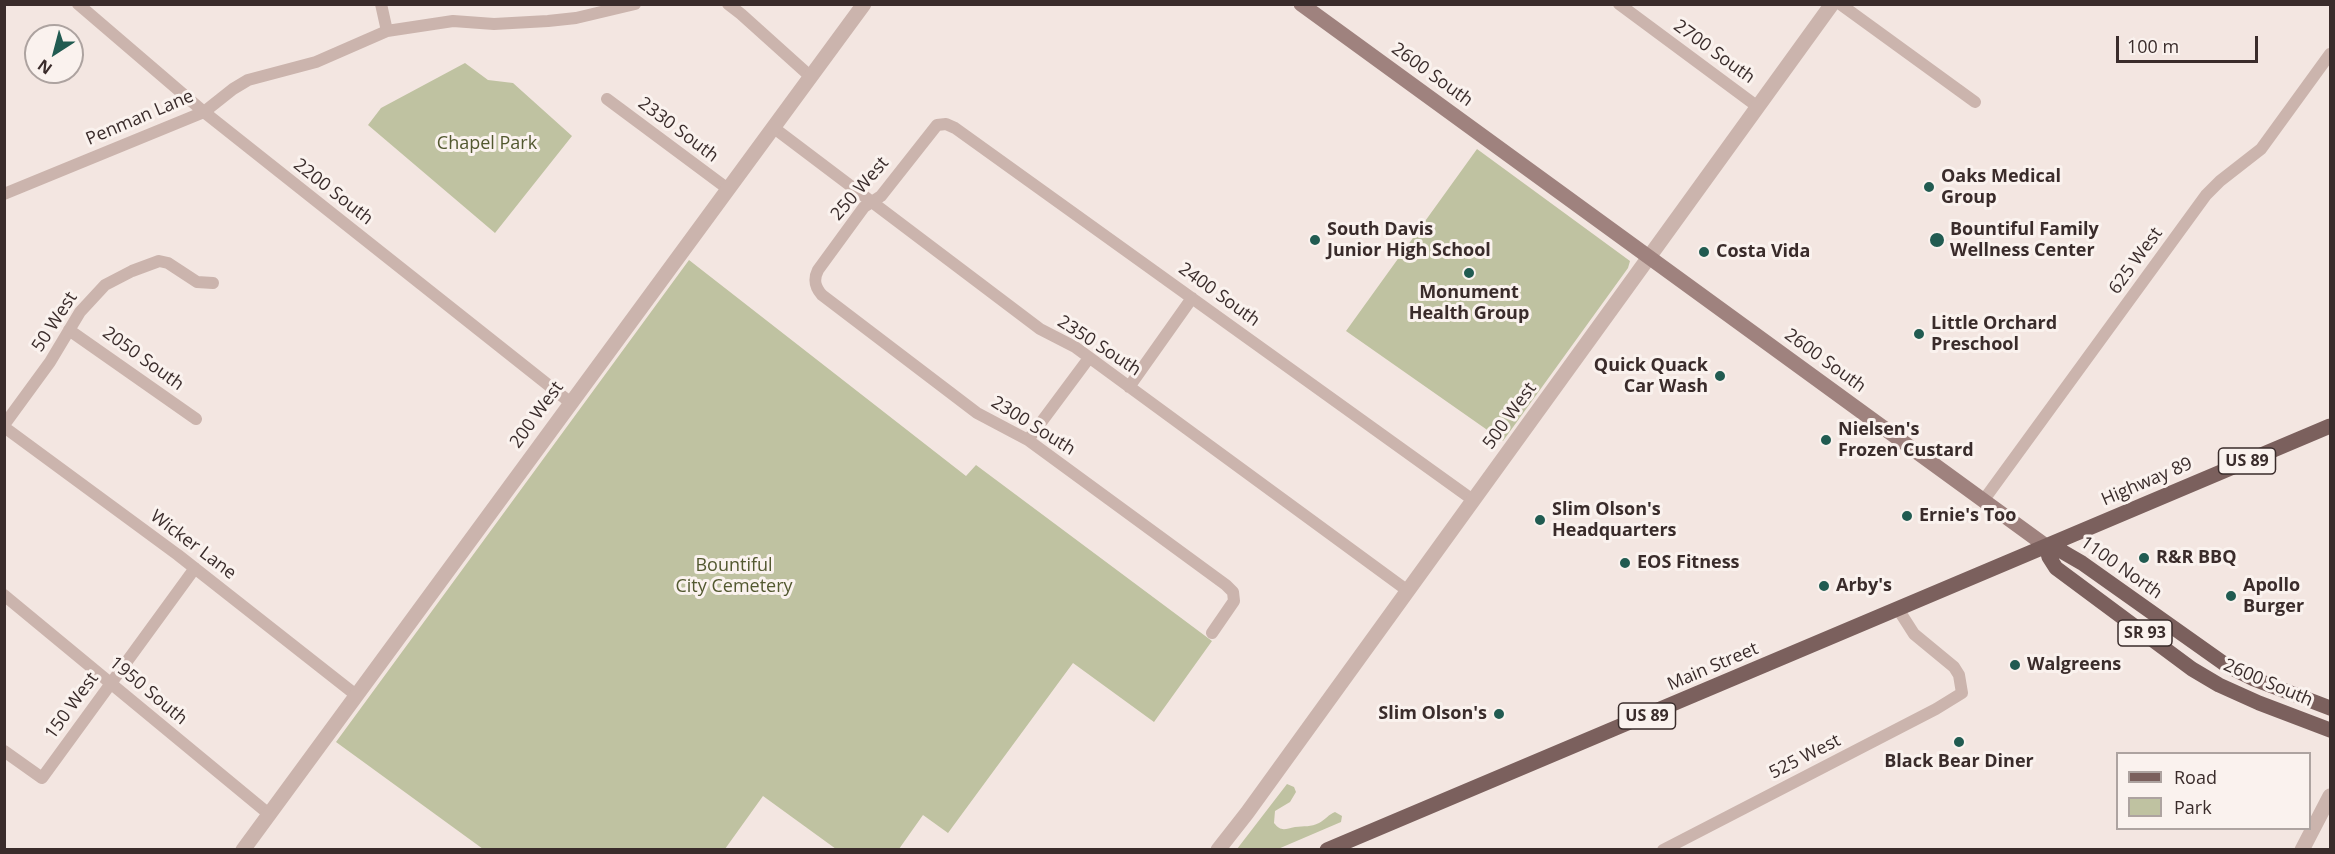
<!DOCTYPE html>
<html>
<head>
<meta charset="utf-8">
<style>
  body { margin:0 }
  #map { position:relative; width:2335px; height:854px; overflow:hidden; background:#f3e6e1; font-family:"Open Sans",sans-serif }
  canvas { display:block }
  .frame { position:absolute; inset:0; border:6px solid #3a2c2b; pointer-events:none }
  .legend { position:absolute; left:2116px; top:752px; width:195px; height:78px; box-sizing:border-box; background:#faf2ee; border:2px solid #ada3a0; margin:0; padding:8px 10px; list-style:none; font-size:18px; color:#3a2c2b }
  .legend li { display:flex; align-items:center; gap:12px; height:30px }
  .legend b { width:30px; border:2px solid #ada3a0 }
  .north { position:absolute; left:24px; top:24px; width:60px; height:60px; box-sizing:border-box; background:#faf2ee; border:2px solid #ada3a0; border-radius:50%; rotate:216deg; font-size:16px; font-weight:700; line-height:24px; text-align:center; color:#3a2c2b }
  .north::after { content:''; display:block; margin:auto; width:21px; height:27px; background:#215b51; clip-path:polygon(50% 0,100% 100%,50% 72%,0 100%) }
  .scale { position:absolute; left:2116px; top:36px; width:142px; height:27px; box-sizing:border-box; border:3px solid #3a2c2b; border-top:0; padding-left:8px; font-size:18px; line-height:21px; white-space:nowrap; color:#3a2c2b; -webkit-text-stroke:4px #faf2ee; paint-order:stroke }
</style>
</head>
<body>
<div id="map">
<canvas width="2335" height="854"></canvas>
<div class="frame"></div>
<ul class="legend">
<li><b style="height:8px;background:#7b605d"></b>Road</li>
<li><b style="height:16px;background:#bfc2a1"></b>Park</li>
</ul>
<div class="north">N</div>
<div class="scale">100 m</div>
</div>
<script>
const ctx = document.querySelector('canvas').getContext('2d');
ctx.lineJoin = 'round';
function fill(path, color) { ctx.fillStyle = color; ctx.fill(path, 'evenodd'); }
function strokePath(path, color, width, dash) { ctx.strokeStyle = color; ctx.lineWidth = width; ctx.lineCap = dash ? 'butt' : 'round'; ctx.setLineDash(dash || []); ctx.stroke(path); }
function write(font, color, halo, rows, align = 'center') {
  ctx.font = font + ' "Open Sans",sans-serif'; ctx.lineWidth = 6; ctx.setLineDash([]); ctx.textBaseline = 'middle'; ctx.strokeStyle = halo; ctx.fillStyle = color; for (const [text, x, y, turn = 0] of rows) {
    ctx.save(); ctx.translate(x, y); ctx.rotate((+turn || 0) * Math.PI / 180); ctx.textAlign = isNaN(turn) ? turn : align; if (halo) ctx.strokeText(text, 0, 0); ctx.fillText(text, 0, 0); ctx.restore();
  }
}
const green = new Path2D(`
  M465,63L488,80L513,83L572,136L495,233L368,125L381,108Z
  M1477,149L1630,261L1628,268L1503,441L1346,331Z
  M689,260L966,476L976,465L1212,641L1154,722L1073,663L948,833L923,815L899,849H836L763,796L725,849H483L336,742Z
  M1287,784L1294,787L1296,792L1290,802L1275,811L1274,823C1281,832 1285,829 1295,827C1304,826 1311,827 1319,823C1325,820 1329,814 1335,812L1342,816L1341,822L1278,849H1237Z`);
const minor = new Path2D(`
  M78,4L204,112L571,403
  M381,4L387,31
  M728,4L741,14L811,77
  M1619,4L1758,107
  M1840,4L1975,102
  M607,99L728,189
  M774,128L1040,329L1075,347L1408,591
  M4,194L204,112L233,89L248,80L316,62L387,31L453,21L494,24L548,21L576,18L635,4
  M69,330L196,419
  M1129,387L1192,298
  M4,425L50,362L80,312L105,285L132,271L159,261L168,263L197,282L213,283
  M4,427L178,555L356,695
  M1028,440L1089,358
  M1983,501L2206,195L2220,181L2261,149L2330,54
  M4,595L269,814
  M1212,633L1234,601L1233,592L1226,585L1028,440L977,413L822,295C815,287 813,280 818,270L864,207L881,196L937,125L946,124L955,128L1473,500
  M4,751L42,778L195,568
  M1663,850L1936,709L1962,693L1959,675L1954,667L1914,634L1898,609`);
const tertiary = new Path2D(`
  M243,850L864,4
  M1218,850L1247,813L1832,4
  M2302,850L2330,796`);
const secondary = new Path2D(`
  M1301,4L2046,546`);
const primary = new Path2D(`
  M2046,546L2049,557L2056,568L2192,669L2219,685L2259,703L2330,730
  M2046,546L2063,552L2082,563L2226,665L2254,679L2330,708
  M1327,850L2330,426`);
const markers = [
  [1929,187,6,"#215b51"],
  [1315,240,6,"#215b51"],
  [1937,240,8,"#215b51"],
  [1704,252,6,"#215b51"],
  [1469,273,6,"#215b51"],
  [1919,334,6,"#215b51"],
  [1720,376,6,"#215b51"],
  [1826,440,6,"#215b51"],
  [1907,516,6,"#215b51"],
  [1540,520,6,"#215b51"],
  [2144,558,6,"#215b51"],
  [1625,563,6,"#215b51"],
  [1824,586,6,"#215b51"],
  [2231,596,6,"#215b51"],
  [2015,665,6,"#215b51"],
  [1499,714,6,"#215b51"],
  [1959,742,6,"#215b51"]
];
const shields = [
  [2247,461,57],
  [2145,633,54],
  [1647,716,57]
];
const shieldNames = [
  ["US 89",2247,461],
  ["SR 93",2145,633],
  ["US 89",1647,716]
];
const streetNames = [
  ["2700 South",1714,52,36],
  ["2600 South",1432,75,36],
  ["Penman Lane",140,118,-23],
  ["2330 South",678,130,37],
  ["250 West",860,189,-49],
  ["2200 South",333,192,38],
  ["625 West",2136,261,-54],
  ["2400 South",1219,295,36],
  ["50 West",55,322,-57],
  ["2350 South",1099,346,33],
  ["2050 South",143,359,36],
  ["2600 South",1825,361,36],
  ["200 West",537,415,-54],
  ["500 West",1510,416,-54],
  ["2300 South",1033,426,32],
  ["Highway 89",2147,482,-23],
  ["Wicker Lane",193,545,37],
  ["1100 North",2121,568,35],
  ["Main Street",1713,667,-23],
  ["2600 South",2268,683,23],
  ["1950 South",148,691,40],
  ["150 West",72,706,-54],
  ["525 West",1805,757,-27]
];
const parkNames = [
  ["Chapel Park",487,144],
  ["Bountiful",734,566],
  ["City Cemetery",734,587]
];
const poiNames = [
  ["Oaks Medical",1941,177],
  ["Group",1941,198],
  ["South Davis",1327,230],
  ["Junior High School",1327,251],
  ["Bountiful Family",1950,230],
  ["Wellness Center",1950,251],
  ["Costa Vida",1716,252],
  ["Monument",1469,293,"center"],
  ["Health Group",1469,314,"center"],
  ["Little Orchard",1931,324],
  ["Preschool",1931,345],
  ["Quick Quack",1708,366,"right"],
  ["Car Wash",1708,387,"right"],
  ["Nielsen's",1838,430],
  ["Frozen Custard",1838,451],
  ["Slim Olson's",1552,510],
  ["Headquarters",1552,531],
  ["Ernie's Too",1919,516],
  ["R&R BBQ",2156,558],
  ["EOS Fitness",1637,563],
  ["Arby's",1836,586],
  ["Apollo",2243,586],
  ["Burger",2243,607],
  ["Walgreens",2027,665],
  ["Slim Olson's",1487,714,"right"],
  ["Black Bear Diner",1959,762,"center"]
];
fill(green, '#bfc2a1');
strokePath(minor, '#cbb4ad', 12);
strokePath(tertiary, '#cbb4ad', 15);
strokePath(secondary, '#9f827e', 15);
strokePath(primary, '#7b605d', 15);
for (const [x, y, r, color] of markers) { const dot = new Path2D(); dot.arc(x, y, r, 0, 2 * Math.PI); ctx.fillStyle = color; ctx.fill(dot); strokePath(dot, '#faf2ee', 2); }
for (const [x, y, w] of shields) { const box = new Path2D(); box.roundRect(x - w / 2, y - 13, w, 26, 4.5); ctx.fillStyle = '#faf2ee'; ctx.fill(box); strokePath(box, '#3a2c2b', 1.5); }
write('bold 16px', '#3a2c2b', null, shieldNames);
write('18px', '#3a2c2b', '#faf2ee', streetNames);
write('18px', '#52582f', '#faf2ee', parkNames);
write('bold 18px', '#3a2c2b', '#faf2ee', poiNames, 'left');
</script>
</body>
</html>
